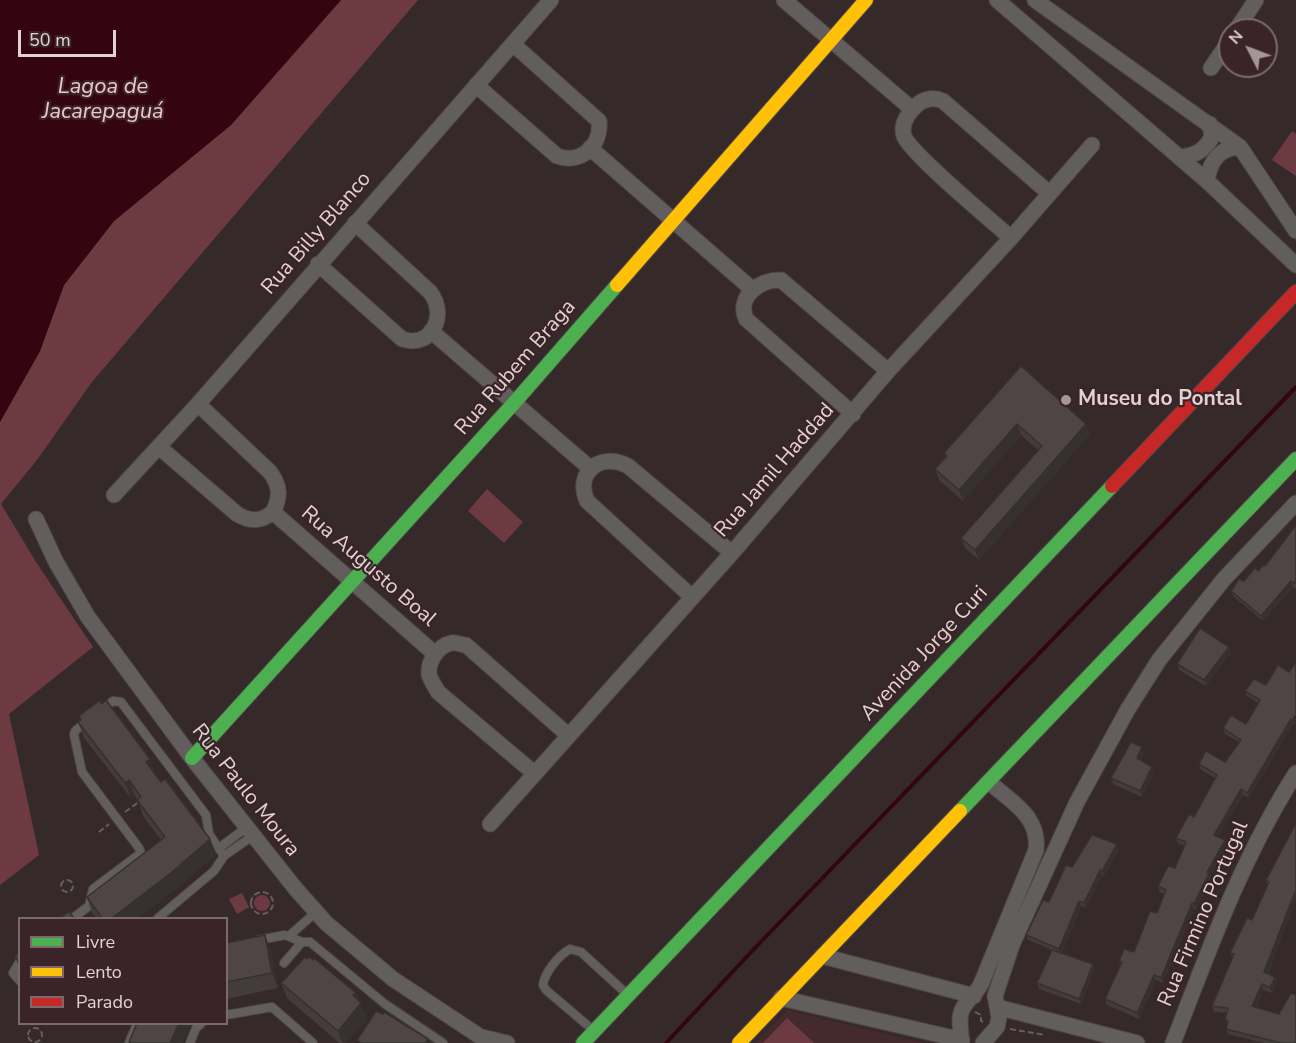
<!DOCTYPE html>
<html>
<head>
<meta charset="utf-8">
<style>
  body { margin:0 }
  #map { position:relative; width:1296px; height:1043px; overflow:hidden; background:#35292a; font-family:"Nunito Sans",sans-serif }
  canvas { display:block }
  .legend { position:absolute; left:18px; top:917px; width:210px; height:108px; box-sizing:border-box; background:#3a2427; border:2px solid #7c696c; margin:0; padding:8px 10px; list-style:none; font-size:18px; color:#e0d1d3 }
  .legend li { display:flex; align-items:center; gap:12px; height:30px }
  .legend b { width:30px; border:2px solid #7c696c }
  .north { position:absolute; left:1218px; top:18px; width:60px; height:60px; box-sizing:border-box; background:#3a2427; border:2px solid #7c696c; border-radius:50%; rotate:312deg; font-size:16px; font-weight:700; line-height:24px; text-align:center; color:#e0d1d3 }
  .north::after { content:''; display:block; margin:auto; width:21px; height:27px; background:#a49698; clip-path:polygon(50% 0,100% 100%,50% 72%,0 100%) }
  .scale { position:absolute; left:18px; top:30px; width:98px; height:27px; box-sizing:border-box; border:3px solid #e0d1d3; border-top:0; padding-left:8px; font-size:18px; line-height:21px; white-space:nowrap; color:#e0d1d3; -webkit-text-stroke:4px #3a2427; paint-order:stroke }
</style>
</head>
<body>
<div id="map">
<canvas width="1296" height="1043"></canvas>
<ul class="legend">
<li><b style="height:8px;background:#4caf50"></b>Livre</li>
<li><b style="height:8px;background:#ffc107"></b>Lento</li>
<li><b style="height:8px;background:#c62828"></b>Parado</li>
</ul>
<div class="north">N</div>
<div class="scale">50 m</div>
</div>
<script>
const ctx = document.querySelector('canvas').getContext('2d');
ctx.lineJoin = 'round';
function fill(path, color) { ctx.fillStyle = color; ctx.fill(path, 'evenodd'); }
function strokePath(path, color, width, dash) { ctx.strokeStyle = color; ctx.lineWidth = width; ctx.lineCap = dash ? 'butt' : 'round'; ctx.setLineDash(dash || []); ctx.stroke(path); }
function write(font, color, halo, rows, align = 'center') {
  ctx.font = font + ' "Nunito Sans",sans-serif'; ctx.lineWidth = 4.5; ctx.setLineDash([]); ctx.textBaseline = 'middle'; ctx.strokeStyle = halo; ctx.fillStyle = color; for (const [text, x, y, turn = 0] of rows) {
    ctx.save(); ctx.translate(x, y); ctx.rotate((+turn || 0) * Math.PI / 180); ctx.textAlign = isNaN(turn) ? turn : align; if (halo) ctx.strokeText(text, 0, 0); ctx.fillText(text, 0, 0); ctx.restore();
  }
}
const built = new Path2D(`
  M787,1010L922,1043H756Z`);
const green = new Path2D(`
  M341,0H418L92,382L37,460L1,504L36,562L93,647L9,714L39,855L0,885V422L40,351L64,285L114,221L231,125Z
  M1292,131L1296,134V176L1272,160Z
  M487,489L523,522L504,543L468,511Z
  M242,893L249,907L237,914L229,899Z
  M254 903a8 8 0 1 1 16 0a8 8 0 1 1-16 0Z
  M787,1018L814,1043H763Z`);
const water = new Path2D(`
  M0,0H341L231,125L114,221L64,285L40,351L0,422Z`);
const stream = new Path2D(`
  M666,1043L753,950L1296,387`);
const path = new Path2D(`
  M125,812L140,801
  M99,832L109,824
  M61 886a6 6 0 1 1 12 0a6 6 0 1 1-12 0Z
  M251 903a11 11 0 1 1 22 0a11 11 0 1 1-22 0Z
  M975,1012L981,1015V1021L984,1022
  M28 1035a7 7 0 1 1 14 0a7 7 0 1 1-14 0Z
  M1010,1029L1045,1035`);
const lane = new Path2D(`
  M103,709L113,701L121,702L206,815L209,834L224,856
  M219,848L247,827
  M73,918L89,906L93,889L141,853L139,848L82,772L74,735L75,731L86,722
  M158,918L214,871L224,856L254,835
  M289,936L316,912
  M259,940L285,935L302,942H310L385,1004L443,1043
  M20,961L13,973L20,981
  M284,963L302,942
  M226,1015L272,1007L313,1043
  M593,1030L546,990L543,985C545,972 558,956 570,949L581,952L628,995
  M129,1043L137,1024
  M190,1043L196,1028L201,1024`);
const street = new Path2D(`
  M784,0L912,109
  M997,0L1207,181L1296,265
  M1035,0L1240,147L1296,231
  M1236,30L1256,0
  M1211,68L1230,40
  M476,85L557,156C581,165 602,145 599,121L513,44
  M590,148L753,290
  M1179,157C1195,156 1204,151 1212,137L1210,124
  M1207,181C1210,161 1219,148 1240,147
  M1011,238C992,221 910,153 904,136C900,123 909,112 918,104C926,98 934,97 943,101L1049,193
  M318,264L402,339C432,349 448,315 430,292L355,223
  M431,331L591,469
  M853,414L746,319C736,297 760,279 781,280L888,371
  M159,447L237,514C250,522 261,522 273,512C281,496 280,486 270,472L198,404
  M114,495L198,404L551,0
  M273,512L435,654
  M36,519L56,562L88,617L192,758L295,888L326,923L393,979L490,1043
  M692,597L587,501C574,471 602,452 628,466L732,553
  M534,773L438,692C435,686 430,680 429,674C428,661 438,646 451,643C455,642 462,645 466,645L568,735
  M490,824L732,553L888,371L1011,238L1092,145
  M822,956L974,996
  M781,998L962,1040
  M997,1007L1137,1043
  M482,1037L507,1043
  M961,1043C962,1032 957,1018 963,1008C968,999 976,994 981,984L1036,850C1040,816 1011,802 989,782
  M983,1043L997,1027L999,1017L995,996L1012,945L1077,802L1128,709L1159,660L1224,579L1296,503
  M1173,1043C1209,950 1242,857 1296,773`);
const fast = new Path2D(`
  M192,758L514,403L617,285
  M960,811L1296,459
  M583,1043L1112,486`);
const slow = new Path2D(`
  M617,285L866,0
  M739,1043L960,811`);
const jam = new Path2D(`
  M1112,486L1296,292`);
const wall = new Path2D(`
  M1021,366L1090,434L979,560L965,548L961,538L1038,450L1021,435L963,501L939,480L935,469L946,458L944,453Z
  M1296,525V589L1293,587L1263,621L1233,596L1231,591L1265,566Z
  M1231,652L1206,686L1179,670L1177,664Z
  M1278,665L1294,725L1293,724L1249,798L1243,795L1218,837L1225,840L1227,845L1210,876L1211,878L1196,910L1194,909L1163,983L1156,980L1139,1019L1107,1005L1105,999L1120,965L1119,961L1134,952L1157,913L1165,894L1160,892L1158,886L1175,868L1185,846L1178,843L1176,838L1194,817L1215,778L1201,770L1199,764L1225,762L1239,742L1225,734L1223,728L1246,724L1258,703L1247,696L1245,691L1266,685Z
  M79,716L155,774L161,782L210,839L216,854L177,888L138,918H97L92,913L87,897L161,840L143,816L138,800L135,796L131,798L84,738L78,722L80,720Z
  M1144,753L1140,760L1154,773L1142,797L1113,784L1111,778Z
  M1296,823V899L1268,974L1275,977L1277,982L1272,993L1263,990L1256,1008L1296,1043H1264L1228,1034L1226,1029L1227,1025L1225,1019L1227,1013L1214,1012L1212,1006L1233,958L1230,953L1252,920L1267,885L1266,880Z
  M1119,850L1104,876L1102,875L1086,908L1081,906L1062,953L1095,969L1081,1004L1039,989L1037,983L1052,950L1028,940L1026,935L1072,867Z
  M226,943L271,951L278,988L226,999Z
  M20,950V970L15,957Z
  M281,983L356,993L367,1019L346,1043H339L287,998Z`);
const shadedWall = new Path2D(`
  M1017,424L1021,435L963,501L959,490Z
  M1086,424L1090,434L979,560L975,550Z
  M1291,581L1293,587L1263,621L1261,616Z
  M1229,647L1231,652L1206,686L1204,680Z
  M1296,715V723L1294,725L1292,720Z
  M1291,719L1293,724L1249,798L1247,793Z
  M1142,747L1144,753L1139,764L1137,758Z
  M150,759L155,774L146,762Z
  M1152,767L1154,773L1142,797L1140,791Z
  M129,780L135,796L131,798L125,783Z
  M1241,789L1243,795L1216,841L1214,835Z
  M210,839L216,854L177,888L138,918H112Z
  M1225,840L1227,845L1210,876L1211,878L1196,910L1194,904L1207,872Z
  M1117,844L1119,850L1104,876L1102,871Z
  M1100,870L1102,875L1086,908L1084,903Z
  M1295,892L1296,899L1266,978L1264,972Z
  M1079,901L1081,906L1061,955L1059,949Z
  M1192,903L1194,909L1163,983L1161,978Z
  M265,935L271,951L278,988L272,973Z
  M1093,964L1095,969L1081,1004L1079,999Z
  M1154,975L1156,980L1139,1019L1137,1013Z
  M1275,977L1277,982L1272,993L1270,988Z
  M1262,984L1263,990L1254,1012L1252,1006Z
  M356,993L360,1005L361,1003L367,1019L346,1043H342L338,1031L353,995Z
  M179,1023H192L183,1043H170Z`);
const building = new Path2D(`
  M1021,366L1086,424L975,550L961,538L1042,446L1017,424L959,490L935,469L947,456L944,453Z
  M1296,525V581L1294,583L1291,581L1261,616L1231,591L1239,579L1244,581L1255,568L1258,571L1263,565L1265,566Z
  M1200,628L1229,647L1204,680L1177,664Z
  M1296,662V715L1292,720L1291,719L1247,793L1241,789L1214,835L1225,840L1207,872L1209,873L1194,904L1192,903L1161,978L1154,975L1137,1013L1105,999L1122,962L1119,961L1124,949L1134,952L1150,911L1157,913L1166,890L1158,886L1168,866L1175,868L1186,842L1176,838L1189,814L1194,817L1217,775L1199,764L1206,751L1225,762L1241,740L1223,728L1231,715L1246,724L1260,700L1245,691L1254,679L1266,685L1278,665L1289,672Z
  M106,700L150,759L146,762L161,782L165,779L210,839L172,872L112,918H102L87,897L165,837L137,800L141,797L129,780L125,783L78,722L81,720L79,716L99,701L102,704Z
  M1131,742L1142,747L1137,758L1152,767L1140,791L1111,778Z
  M1296,823V892H1295L1264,972L1275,977L1270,988L1262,984L1252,1006L1279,1014L1291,993L1296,995V1043H1281L1226,1029L1228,1021L1225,1019L1228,1008L1212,1006L1234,954L1230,953L1247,918L1252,920L1269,882L1266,880Z
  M1092,835L1117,844L1102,871L1100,870L1084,903L1079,901L1059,949L1026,935L1043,900L1049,902L1066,865L1072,867Z
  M69,912L74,918H60Z
  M265,935L272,973L226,982V943Z
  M20,950V962L15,957Z
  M1052,950L1093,964L1079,999L1037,983Z
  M305,957L307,959L309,957L313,960L314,958L356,993L353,995L361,1003L338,1031L281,983Z
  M376,1011L383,1014L384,1012L428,1039L426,1042L428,1043H361L357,1040Z
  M137,1023H179L170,1043H131L129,1042Z`);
const markers = [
  [1066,400,6,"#a49698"]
];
const streetNames = [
  ["Rua Billy Blanco",317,234,-49],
  ["Rua Rubem Braga",516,368,-49],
  ["Rua Jamil Haddad",775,471,-49],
  ["Rua Augusto Boal",368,567,41],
  ["Avenida Jorge Curi",925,654,-47],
  ["Rua Paulo Moura",245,791,52],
  ["Rua Firmino Portugal",1204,914,-67]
];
const poiNames = [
  ["Museu do Pontal",1078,400]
];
const waterNames = [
  ["Lagoa de",103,88],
  ["Jacarepaguá",103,113]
];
fill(built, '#44292d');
fill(green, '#6d3a42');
fill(water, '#340511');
strokePath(stream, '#340511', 4);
strokePath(lane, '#504546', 10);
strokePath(street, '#504546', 17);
strokePath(fast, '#504546', 16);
strokePath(slow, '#504546', 16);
strokePath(jam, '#504546', 16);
strokePath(path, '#645e5f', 2, [6, 3]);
strokePath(lane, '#635e5e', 8);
strokePath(street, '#635e5e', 15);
strokePath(fast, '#4caf50', 14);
strokePath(slow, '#ffc107', 14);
strokePath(jam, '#c62828', 14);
fill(wall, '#443b3c');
fill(shadedWall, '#373031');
fill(building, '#4f4546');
strokePath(building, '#373031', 1.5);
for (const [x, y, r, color] of markers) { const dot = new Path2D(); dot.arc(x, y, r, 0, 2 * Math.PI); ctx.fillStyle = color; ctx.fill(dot); strokePath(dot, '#3a2427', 2); }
write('21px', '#e0d1d3', '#3a2427', streetNames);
write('bold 21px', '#e0d1d3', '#3a2427', poiNames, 'left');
write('italic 22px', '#f2c4c9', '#3a2427', waterNames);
</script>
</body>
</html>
